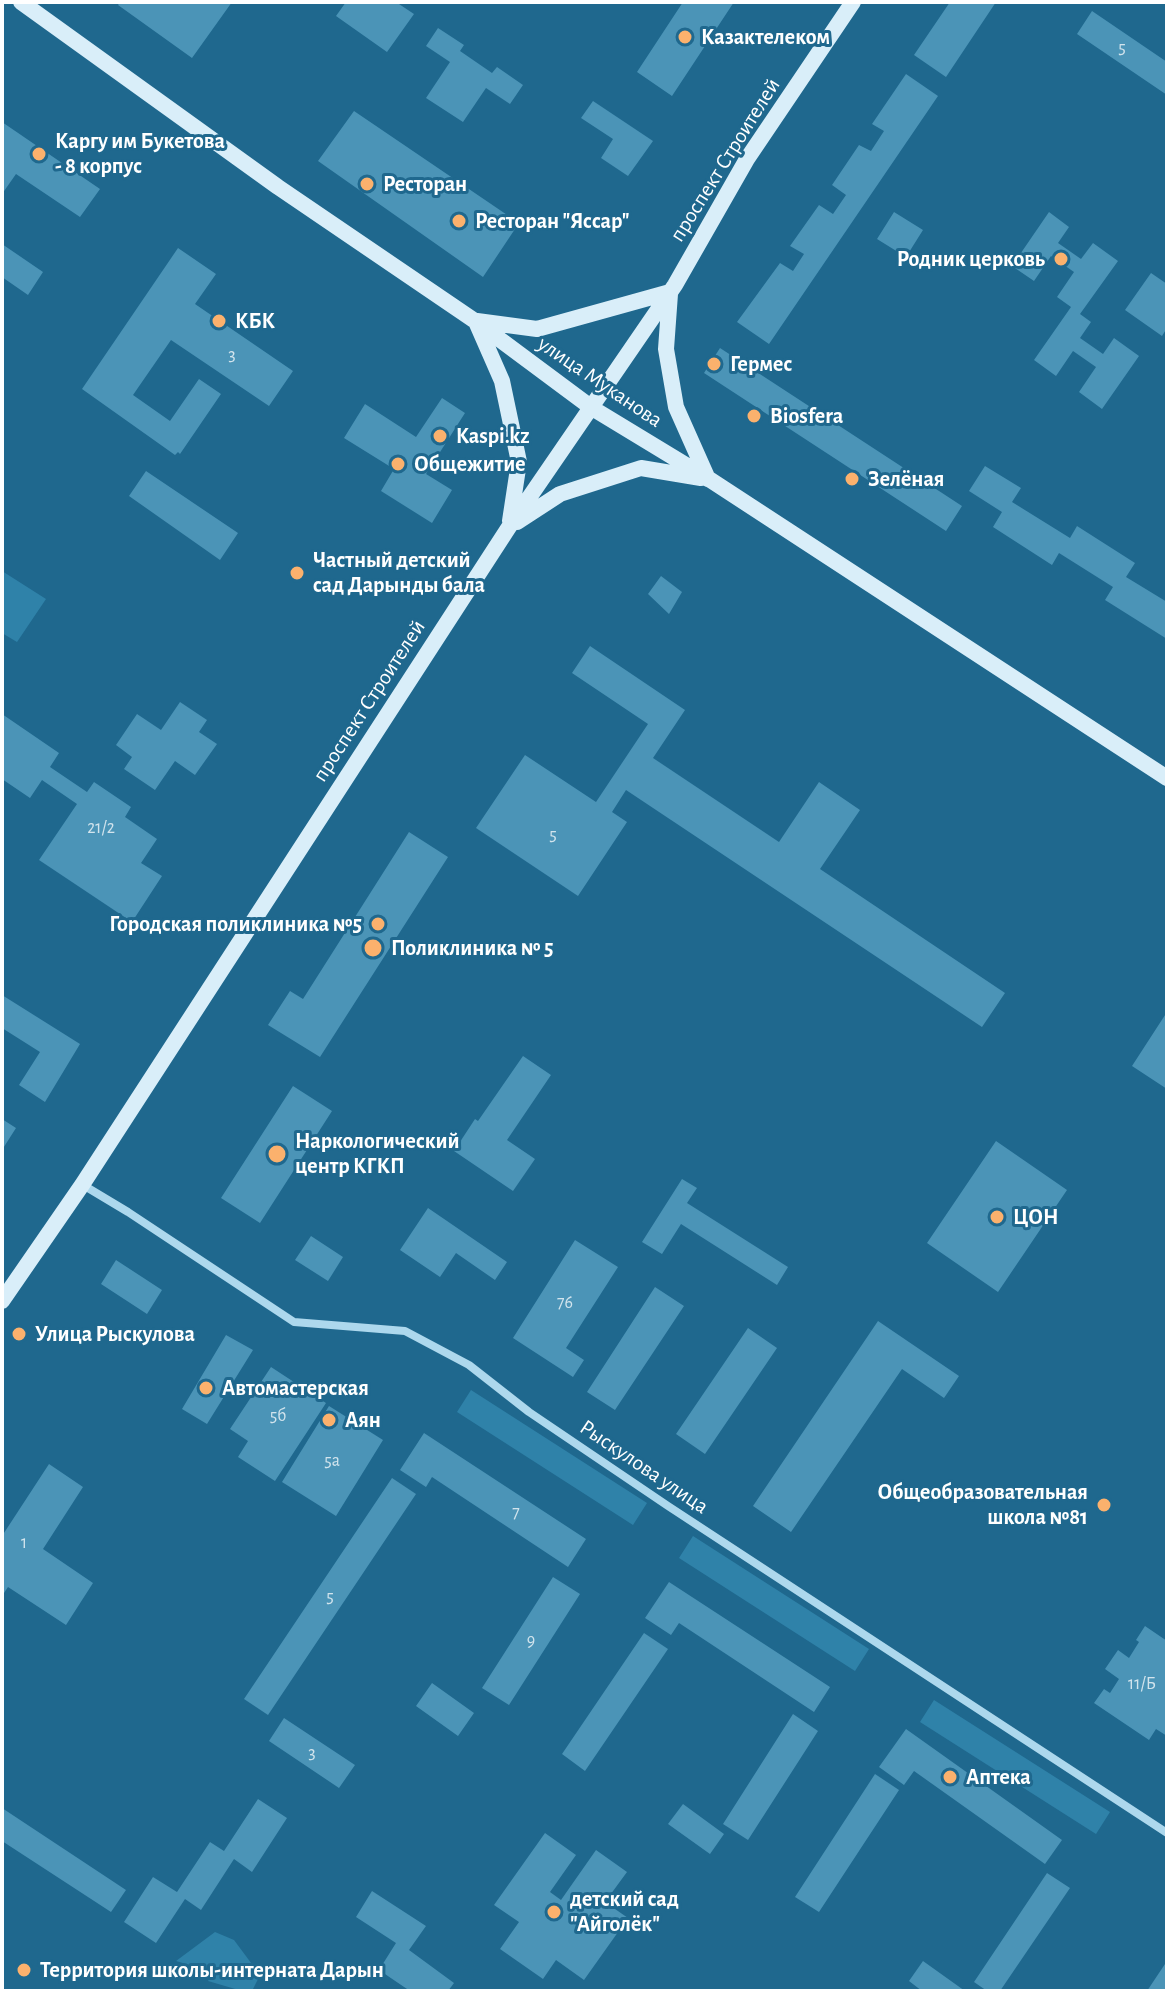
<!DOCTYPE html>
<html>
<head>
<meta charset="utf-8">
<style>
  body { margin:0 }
  #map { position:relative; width:1169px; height:1993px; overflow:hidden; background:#1f688e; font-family:"Alegreya Sans",sans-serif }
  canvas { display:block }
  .frame { position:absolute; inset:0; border:4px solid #fff; pointer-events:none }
</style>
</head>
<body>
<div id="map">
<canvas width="1169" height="1993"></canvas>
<div class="frame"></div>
</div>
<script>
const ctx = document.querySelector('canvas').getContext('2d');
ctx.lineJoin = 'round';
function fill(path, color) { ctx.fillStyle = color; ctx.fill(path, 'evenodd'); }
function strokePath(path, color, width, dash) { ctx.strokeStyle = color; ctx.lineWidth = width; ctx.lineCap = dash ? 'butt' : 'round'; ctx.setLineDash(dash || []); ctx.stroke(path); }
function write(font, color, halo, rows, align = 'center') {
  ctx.font = font + ' "Alegreya Sans",sans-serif'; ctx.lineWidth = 6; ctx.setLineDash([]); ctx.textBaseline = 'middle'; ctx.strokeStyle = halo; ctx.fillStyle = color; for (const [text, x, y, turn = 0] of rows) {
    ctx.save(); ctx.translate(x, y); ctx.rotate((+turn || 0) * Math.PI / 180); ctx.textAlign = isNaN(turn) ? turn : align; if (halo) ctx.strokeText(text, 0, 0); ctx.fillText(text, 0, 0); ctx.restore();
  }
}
const green = new Path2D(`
  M2,571L46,599L17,642L2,633Z
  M471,1390L647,1503L633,1525L457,1412Z
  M693,1536L869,1649L855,1671L679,1558Z
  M934,1700L1110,1812L1096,1834L920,1722Z
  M215,1932L234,1940L260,1975L252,1991H242L208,1981L213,1972L176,1961Z`);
const building = new Path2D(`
  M120,2H232L192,58L118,5Z
  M346,2H396L414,14L387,52L336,16Z
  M683,2H734L672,96L637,72Z
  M950,2H996L946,77L914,55Z
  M1092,11L1167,62V95L1077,34Z
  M438,28L464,45L460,51L492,73L497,67L523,85L510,104L486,88L463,122L426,98L450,62L426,46Z
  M906,74L938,96L769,344L737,322L780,263L793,271L804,254L790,246L819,205L833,214L846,195L832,185L859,145L871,151L884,131L872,124Z
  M593,101L653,141L628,176L601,158L613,139L581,118Z
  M354,111L519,223L483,277L318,161Z
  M2,122L100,189L80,217L16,174L2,194Z
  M894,212L923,230L906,257L877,239Z
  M1049,212L1069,227L1058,243L1081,259L1093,243L1118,261L1080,314L1091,322L1080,338L1103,354L1114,338L1139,356L1102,409L1079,392L1096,367L1073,351L1056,376L1034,360L1071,307L1057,297L1074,272L1051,256L1034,281L1012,266Z
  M2,244L43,272L28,295L2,277Z
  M178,248L216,274L195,304L293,371L269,406L171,340L133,395L170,421L199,379L221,394L180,454L178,452L175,455L82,389Z
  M1151,273L1167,284V328L1162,336L1125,310Z
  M720,348L962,506L946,531L704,373Z
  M442,398L465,413L426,474L452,490L432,523L381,491L394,469L344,438L365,404L416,437Z
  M985,466L1021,488L1012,502L1070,538L1077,526L1135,563L1126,577L1167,602V639L1105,600L1113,587L1059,553L1052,565L993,527L1002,512L969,491Z
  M146,471L238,533L220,560L129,496Z
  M661,576L682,592L669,614L648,594Z
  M590,646L685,710L653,758L779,842L819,782L860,810L820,869L1005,993L982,1027L626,790L612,812L627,822L578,896L476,828L525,755L596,802L648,724L572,673Z
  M180,702L207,720L199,732L217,744L195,775L175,761L155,790L124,769L132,757L116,745L137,714L161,730Z
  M2,714L59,753L50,767L87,792L94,782L131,807L125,817L157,839L141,863L162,876L132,922L39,860L77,804L42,780L30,798L2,779Z
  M409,832L448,857L320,1057L268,1025L290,991L303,999Z
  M2,995L80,1044L45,1102L19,1085L40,1052L2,1028Z
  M1167,1012V1089L1132,1066Z
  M523,1056L551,1075L507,1140L535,1159L513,1191L454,1151L475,1119L478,1121Z
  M293,1086L332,1111L260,1223L221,1198Z
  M2,1119L16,1128L2,1150Z
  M996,1141L1067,1190L998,1292L927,1243Z
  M682,1179L697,1188L687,1203L788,1267L777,1285L681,1224L662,1254L642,1242Z
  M428,1208L507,1262L495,1280L456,1253L440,1277L400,1250Z
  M311,1236L343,1257L328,1281L295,1260Z
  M575,1240L618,1267L566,1348L584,1360L573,1377L513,1338Z
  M116,1260L162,1290L147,1314L101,1284Z
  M655,1287L684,1306L615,1410L587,1392Z
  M878,1321L959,1376L944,1398L902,1369L791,1532L753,1506Z
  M748,1328L777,1348L705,1454L676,1434Z
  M226,1335L253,1350L207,1424L182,1409Z
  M271,1367L326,1403L275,1481L238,1457L248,1441L230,1429Z
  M329,1406L383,1440L336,1516L282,1482Z
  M424,1433L586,1539L568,1567L432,1477L426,1487L400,1470Z
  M49,1464L83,1487L43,1549L93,1583L66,1625L8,1587L2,1596V1536Z
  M392,1478L416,1494L268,1715L244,1699Z
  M553,1577L580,1594L509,1705L482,1688Z
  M669,1582L830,1687L814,1712L679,1623L671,1635L645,1618Z
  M1145,1626L1167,1641V1736L1156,1729L1149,1740L1094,1703L1104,1689L1110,1693L1119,1679L1105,1669L1118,1650L1129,1658L1139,1642L1136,1640Z
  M644,1633L668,1649L585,1771L562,1754Z
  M432,1683L474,1713L458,1736L416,1706Z
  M793,1714L818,1731L748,1840L723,1824Z
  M284,1718L355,1765L339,1788L269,1741Z
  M906,1729L1062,1840L1045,1864L914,1771L904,1785L879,1767Z
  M875,1774L899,1790L819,1912L795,1897Z
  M258,1799L287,1818L252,1872L234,1859L201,1910L185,1899L156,1943L124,1922L153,1877L177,1892L210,1842L224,1851Z
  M683,1804L724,1834L710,1854L668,1824Z
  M2,1808L126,1890L111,1912L2,1841Z
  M545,1833L576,1855L550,1892L561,1900L596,1850L627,1872L605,1902L628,1918L584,1980L556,1960L543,1979L500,1949L519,1922L494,1905Z
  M1047,1873L1070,1888L1000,1991H987L974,1982Z
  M372,1891L426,1926L409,1950L454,1983L448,1991H410L379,1970L396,1943L356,1917Z
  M923,1961L965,1991H922L909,1981Z
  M1167,1961V1991H1147Z`);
const minor = new Path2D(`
  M83,1185L128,1212L294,1322L405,1331L469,1365L529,1412L668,1506L1167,1833`);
const secondary = new Path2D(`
  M21,2L278,187L475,321L592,408L709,479L1167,778
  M670,294L666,349L676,407L708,479
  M477,321L537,329L670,292
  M477,324L502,381L519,462L510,521
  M517,522L560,494L641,468L701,478
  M2,1301L82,1185L509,527L675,285L747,159L853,2`);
const markers = [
  [685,37,8,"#fbb16d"],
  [39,154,8,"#fbb16d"],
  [367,184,8,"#fbb16d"],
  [459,221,8,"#fbb16d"],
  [1061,259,8,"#fbb16d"],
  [219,321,8,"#fbb16d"],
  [714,364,8,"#fbb16d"],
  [754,416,8,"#fbb16d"],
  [440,436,8,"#fbb16d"],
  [398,464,8,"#fbb16d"],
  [852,479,8,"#fbb16d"],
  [297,573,8,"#fbb16d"],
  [378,924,8,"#fbb16d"],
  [373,948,10,"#fbb16d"],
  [277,1154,10,"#fbb16d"],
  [997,1217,8,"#fbb16d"],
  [19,1334,8,"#fbb16d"],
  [206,1388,8,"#fbb16d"],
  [329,1420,8,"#fbb16d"],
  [1104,1505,8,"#fbb16d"],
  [950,1777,8,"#fbb16d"],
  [554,1912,8,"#fbb16d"],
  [24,1970,8,"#fbb16d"]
];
const numberNames = [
  ["5",1122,48],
  ["3",232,355],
  ["21/2",101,828],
  ["5",553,835],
  ["76",565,1303],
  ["5б",278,1416],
  ["5а",332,1461],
  ["7",516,1513],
  ["1",24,1543],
  ["5",330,1597],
  ["9",531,1641],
  ["11/Б",1142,1684],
  ["3",312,1753]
];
const poiNames = [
  ["Казактелеком",701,37],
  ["Каргу им Букетова",55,141],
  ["- 8 корпус",55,166],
  ["Ресторан",383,184],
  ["Ресторан \"Яссар\"",475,221],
  ["Родник церковь",1045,259,"right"],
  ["КБК",235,321],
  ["Гермес",730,364],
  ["Biosfera",770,416],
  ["Kaspi.kz",456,436],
  ["Общежитие",414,464],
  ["Зелёная",868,479],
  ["Частный детский",313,560],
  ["сад Дарынды бала",313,585],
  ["Городская поликлиника №5",362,924,"right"],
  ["Поликлиника № 5",391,948],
  ["Наркологический",295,1141],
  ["центр КГКП",295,1166],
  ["ЦОН",1013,1217],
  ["Улица Рыскулова",35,1334],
  ["Автомастерская",222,1388],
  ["Аян",345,1420],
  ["Общеобразовательная",1088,1492,"right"],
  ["школа №81",1088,1517,"right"],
  ["Аптека",966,1777],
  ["детский сад",570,1899],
  ["\"Айголёк\"",570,1924],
  ["Территория школы-интерната Дарын",40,1970]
];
const streetNames = [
  ["проспект Строителей",725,160,-58],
  ["улица Муканова",600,382,34],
  ["проспект Строителей",369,701,-57],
  ["Рыскулова улица",644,1467,34]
];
fill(green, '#2f82a9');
fill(building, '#4b94b7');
strokePath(minor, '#add8ed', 8);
strokePath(secondary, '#d9eef9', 16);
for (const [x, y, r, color] of markers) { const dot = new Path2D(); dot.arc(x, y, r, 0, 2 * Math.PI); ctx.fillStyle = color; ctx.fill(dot); strokePath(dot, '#1f688e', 3); }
write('18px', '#d2e4ed', null, numberNames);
write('bold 22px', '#fff', '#1f688e', poiNames, 'left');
write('22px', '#fff', '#1f688e', streetNames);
</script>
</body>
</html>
